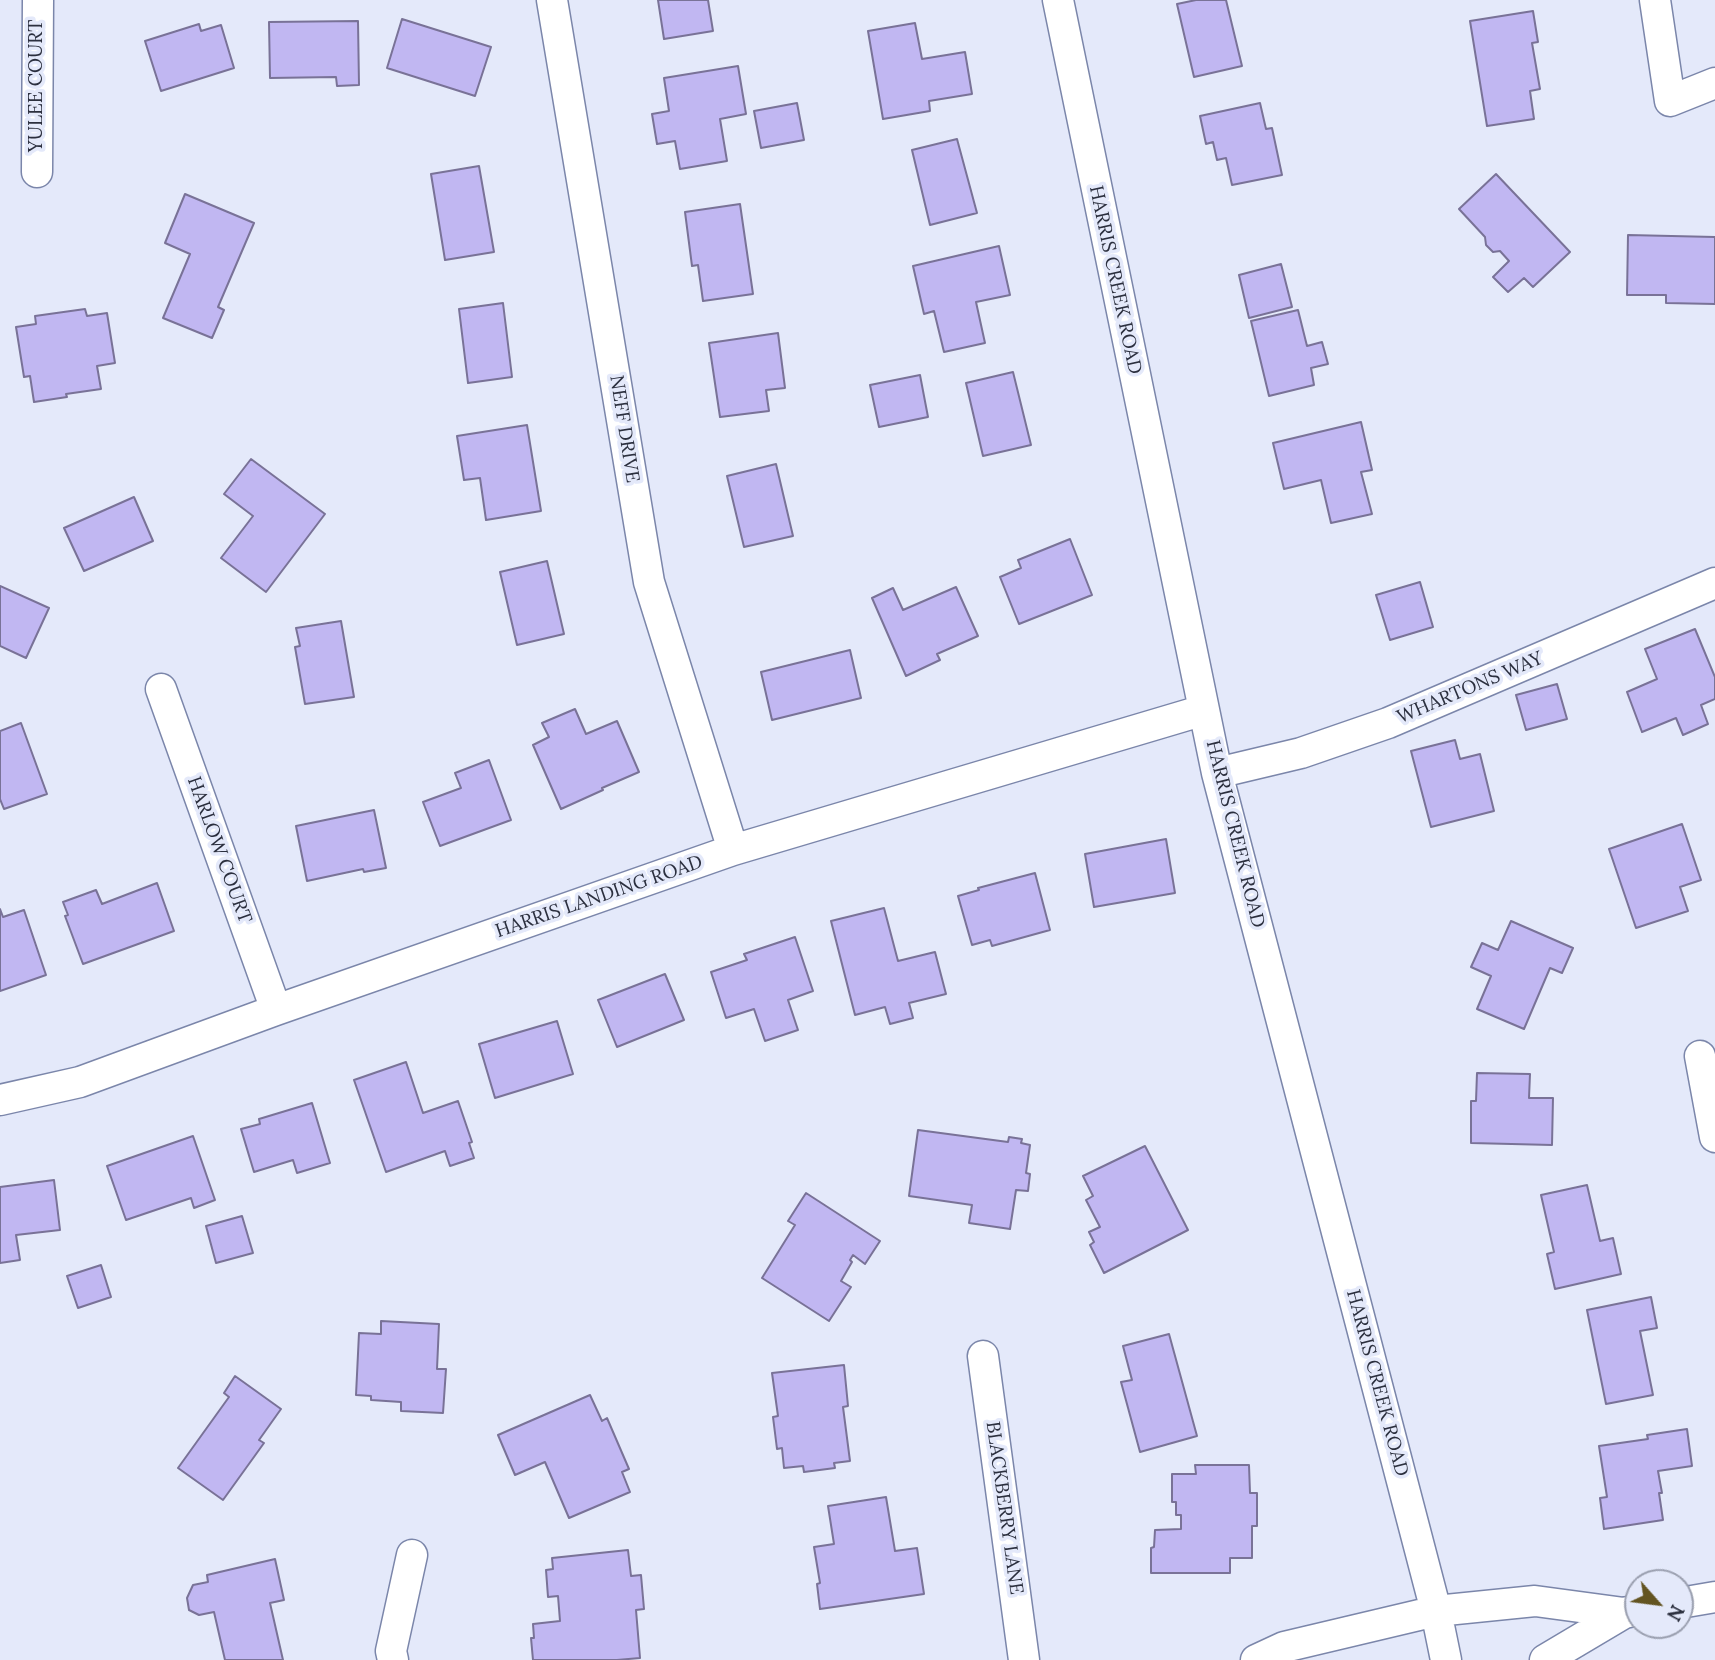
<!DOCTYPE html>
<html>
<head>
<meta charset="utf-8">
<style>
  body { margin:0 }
  #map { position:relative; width:1715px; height:1660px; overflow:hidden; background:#e4e9fa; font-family:Lora,serif }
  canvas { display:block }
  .north { position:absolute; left:1624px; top:1569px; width:70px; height:70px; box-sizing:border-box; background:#e4e9fa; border:2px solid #9a9faf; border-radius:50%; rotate:118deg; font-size:19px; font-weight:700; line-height:28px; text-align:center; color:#2b2f3e }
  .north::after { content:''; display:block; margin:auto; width:24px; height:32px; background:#635421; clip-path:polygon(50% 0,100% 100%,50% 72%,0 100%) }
</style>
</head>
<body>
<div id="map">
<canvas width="1715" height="1660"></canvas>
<div class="north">N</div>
</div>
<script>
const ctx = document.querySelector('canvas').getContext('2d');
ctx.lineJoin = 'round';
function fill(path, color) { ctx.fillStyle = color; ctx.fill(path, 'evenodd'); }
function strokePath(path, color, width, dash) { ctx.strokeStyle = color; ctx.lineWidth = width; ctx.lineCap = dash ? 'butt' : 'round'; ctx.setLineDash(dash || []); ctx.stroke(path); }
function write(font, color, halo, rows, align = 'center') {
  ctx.font = font + ' Lora,serif'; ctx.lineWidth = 7; ctx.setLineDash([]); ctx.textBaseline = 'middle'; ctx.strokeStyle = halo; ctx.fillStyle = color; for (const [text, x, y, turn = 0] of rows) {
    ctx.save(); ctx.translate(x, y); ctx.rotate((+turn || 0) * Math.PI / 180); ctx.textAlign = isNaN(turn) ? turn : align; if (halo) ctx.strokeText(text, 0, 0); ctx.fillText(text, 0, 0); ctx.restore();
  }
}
const building = new Path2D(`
  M658,0H708L713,31L664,39Z
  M1196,0H1226L1242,66L1194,77L1177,4Z
  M1533,11L1538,42L1532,43L1540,89L1530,91L1534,119L1487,126L1470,21Z
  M402,19L491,47L475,96L387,68Z
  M358,21L359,85L337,86L336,77L270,78L269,22Z
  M915,23L922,59L965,52L972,94L929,101L930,111L883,119L868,31Z
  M199,24L201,31L221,25L234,68L161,91L145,41Z
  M738,66L746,114L720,119L727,161L680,169L675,141L657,144L652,114L669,111L664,78Z
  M797,103L804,140L761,148L754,111Z
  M1260,103L1266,129L1272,128L1282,175L1232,185L1226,158L1217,160L1213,142L1206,144L1200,116Z
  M957,139L977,213L930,225L912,150Z
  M479,166L494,252L445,260L431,174Z
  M1496,174L1570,252L1533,287L1524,278L1508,292L1493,277L1509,261L1500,251L1493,252L1486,245L1485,237L1459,209Z
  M185,194L254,223L218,307L224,310L212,338L163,318L190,254L165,243Z
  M740,204L753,294L703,301L698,265L692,266L685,212Z
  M1628,235L1715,237V304L1666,303V295H1627Z
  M999,246L1010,295L976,302L985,343L944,352L934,311L924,314L913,266Z
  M1281,264L1292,307L1249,318L1239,275Z
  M503,303L512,377L468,383L459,309Z
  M85,309L87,316L107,313L115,363L97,366L101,389L66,394L67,397L34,402L30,376L24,377L16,327L36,324L35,316Z
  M1298,310L1307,346L1322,342L1328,364L1311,368L1314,385L1269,396L1251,321Z
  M778,333L785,388L766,390L769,411L720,417L709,343Z
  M1013,372L1031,445L983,456L966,383Z
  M920,375L928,417L879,427L870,385Z
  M1361,422L1372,470L1361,472L1372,514L1331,523L1321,480L1284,489L1273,443Z
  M527,425L541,511L486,520L480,478L464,480L457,436Z
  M251,459L325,514L266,592L221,558L253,516L224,494Z
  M776,464L793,536L744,547L727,476Z
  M134,497L153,541L84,571L64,528Z
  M1070,539L1092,595L1019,624L1000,577L1021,568L1018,560Z
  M547,561L564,634L517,645L500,572Z
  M1420,582L1433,627L1390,640L1376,595Z
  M0,586L49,608L26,658L0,646Z
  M956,587L978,636L937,654L940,660L906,676L872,598L893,588L903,610Z
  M341,621L354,697L305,704L295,647L300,646L296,628Z
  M1695,629L1715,677V699L1701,705L1708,724L1683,735L1676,718L1642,732L1627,692L1657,679L1645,649Z
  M850,650L861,698L772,720L761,672Z
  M1557,684L1567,719L1526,730L1516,695Z
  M575,709L586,734L617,721L639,772L602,788L603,790L561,809L533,745L549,737L542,723Z
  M21,723L47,794L4,809L0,799V731Z
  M1455,740L1460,759L1480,754L1494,811L1431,827L1411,751Z
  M489,760L511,820L440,846L423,802L461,788L455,773Z
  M374,810L386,868L364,872L363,869L307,881L296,826Z
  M1682,824L1701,880L1680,887L1688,911L1636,928L1609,849Z
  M1166,839L1175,893L1094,907L1085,854Z
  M1035,873L1050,930L992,946L990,940L972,945L958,896L979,890L978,888Z
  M157,883L174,931L83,964L65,916L68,915L63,902L96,890L102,904Z
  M884,908L898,961L935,952L946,994L909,1003L913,1018L890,1024L885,1007L855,1015L831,921Z
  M0,909L3,917L24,910L46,975L0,991Z
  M1511,921L1573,948L1562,973L1550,968L1524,1029L1477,1009L1491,976L1471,967L1482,943L1498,950Z
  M795,937L813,991L788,1000L798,1030L765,1041L754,1009L726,1018L711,972L747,960L744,954Z
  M665,974L684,1020L617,1047L598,1000Z
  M557,1021L573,1074L495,1098L479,1044Z
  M406,1062L423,1113L458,1101L472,1142L469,1143L474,1158L450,1166L445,1151L386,1172L354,1080Z
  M1477,1073L1530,1074L1529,1098H1553L1552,1145L1471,1143V1101H1476Z
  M312,1103L330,1163L297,1173L293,1160L254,1172L241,1129L260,1124L259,1119Z
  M918,1130L1008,1142L1009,1137L1022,1139L1021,1143L1030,1145L1026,1173L1030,1174L1028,1191L1016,1190L1010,1229L969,1223L972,1205L909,1196Z
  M193,1136L215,1200L194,1208L191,1198L126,1220L107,1166Z
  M1145,1146L1188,1230L1104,1273L1090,1245L1094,1242L1089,1232L1100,1227L1086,1200L1093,1196L1083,1176Z
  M54,1180L60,1230L16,1235L20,1260L0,1263V1187Z
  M1587,1185L1600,1241L1613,1238L1621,1274L1555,1289L1547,1254L1554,1252L1541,1195Z
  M806,1193L880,1241L865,1264L853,1255L850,1260L852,1262L841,1281L851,1287L829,1321L762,1278L795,1225L788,1221Z
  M242,1216L253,1253L216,1263L206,1226Z
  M101,1265L111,1297L78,1308L67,1276Z
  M1651,1297L1657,1328L1640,1331L1653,1395L1606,1404L1587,1310Z
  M381,1321L439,1324L437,1369H446L443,1413L401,1411V1402L371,1400V1396L356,1395L359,1333L381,1334Z
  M1169,1334L1197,1436L1140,1452L1121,1382L1132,1380L1123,1346Z
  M844,1365L848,1406L843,1407L850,1461L834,1463L835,1468L804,1472L803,1466L784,1468L782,1448L777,1449L773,1417L778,1416L772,1373Z
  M235,1376L281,1409L259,1440L264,1443L223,1500L178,1468L229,1397L224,1393Z
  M590,1395L602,1421L607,1418L629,1469L622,1472L630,1492L569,1518L545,1462L515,1475L498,1435Z
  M1687,1429L1692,1466L1658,1471L1662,1493H1659L1663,1520L1604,1529L1600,1498L1607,1497L1599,1446L1648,1439L1647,1435Z
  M1195,1465H1249L1250,1493H1257V1526H1252V1558H1230V1573H1151V1548L1154,1547L1155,1530L1181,1529V1515H1176V1502H1172V1474H1196Z
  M886,1497L895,1551L917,1548L924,1594L820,1609L817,1584L820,1583L814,1547L834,1544L828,1506Z
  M628,1550L631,1576L641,1575L644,1609L636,1610L640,1658L617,1660H533L531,1638H534L533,1624L560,1621L558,1596L548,1597L546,1570L553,1569L552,1558Z
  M275,1559L284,1600L270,1603L283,1660H225L214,1612L199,1615L189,1610L187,1598L193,1585L208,1582L207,1575Z`);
const street = new Path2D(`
  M552,0L649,582L733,850
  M1058,0L1217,773L1436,1611L1446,1660
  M1655,0L1670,101L1715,83
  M37,172L38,0
  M161,689L276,1010
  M1217,773L1301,753L1388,723L1715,583
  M1700,1056L1715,1137
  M0,1100L80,1082L276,1010L733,850L1204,710
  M983,1356L1024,1660
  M1680,1603L1715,1597
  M393,1660L391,1651L412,1555
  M1256,1660L1284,1647L1436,1611L1535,1601L1624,1613L1638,1610
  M1545,1660L1624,1613`);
const streetNames = [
  ["YULEE COURT",37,86,-90],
  ["HARRIS CREEK ROAD",1115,280,78],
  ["NEFF DRIVE",624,429,81],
  ["WHARTONS WAY",1470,688,-23],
  ["HARRIS CREEK ROAD",1235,834,76],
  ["HARLOW COURT",219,850,70],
  ["HARRIS LANDING ROAD",599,897,-19],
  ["HARRIS CREEK ROAD",1377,1383,75],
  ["BLACKBERRY LANE",1004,1508,82]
];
fill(building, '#c1b7f2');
strokePath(building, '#797297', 2);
strokePath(street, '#7b86aa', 33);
strokePath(street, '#fff', 30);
write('19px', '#2b2f3e', '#e4e9fa', streetNames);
</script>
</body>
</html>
